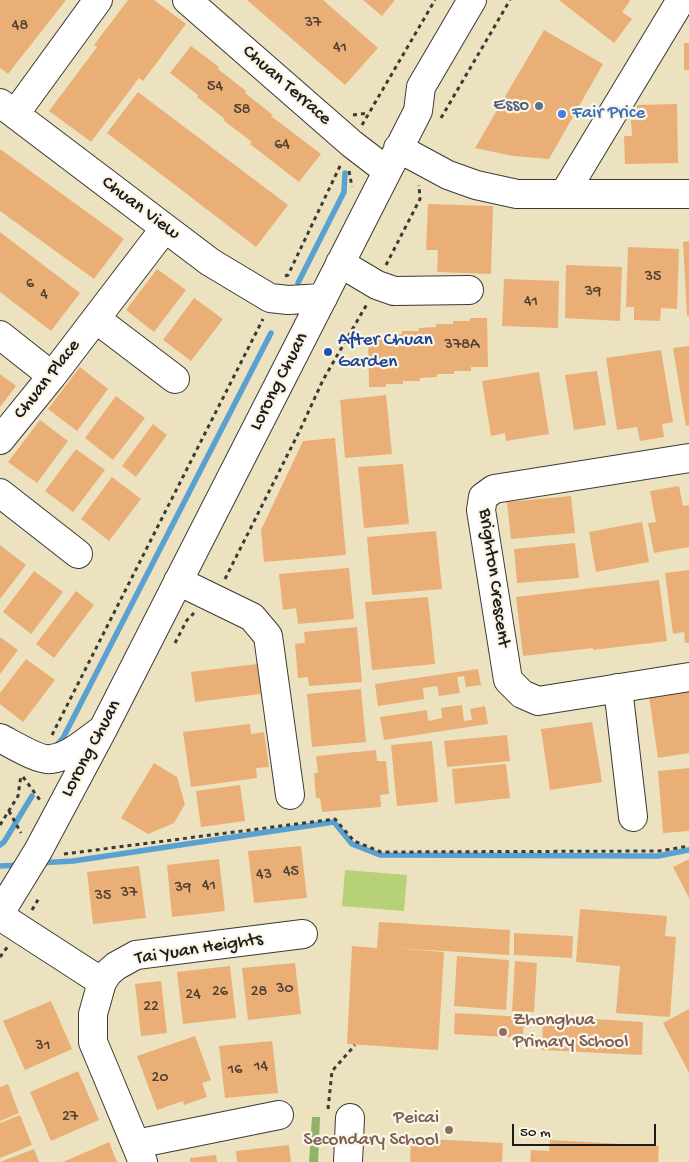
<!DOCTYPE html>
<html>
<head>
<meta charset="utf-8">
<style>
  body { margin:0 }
  #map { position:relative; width:689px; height:1162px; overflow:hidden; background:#ece2c0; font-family:"Gochi Hand",sans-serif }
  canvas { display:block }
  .scale { position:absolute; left:512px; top:1124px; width:144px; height:22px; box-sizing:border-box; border:2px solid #1c1c1c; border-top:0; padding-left:6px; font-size:15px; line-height:18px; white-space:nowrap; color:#1c1c1c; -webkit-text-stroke:4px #fcf5e5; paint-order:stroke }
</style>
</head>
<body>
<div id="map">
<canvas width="689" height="1162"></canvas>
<div class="scale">50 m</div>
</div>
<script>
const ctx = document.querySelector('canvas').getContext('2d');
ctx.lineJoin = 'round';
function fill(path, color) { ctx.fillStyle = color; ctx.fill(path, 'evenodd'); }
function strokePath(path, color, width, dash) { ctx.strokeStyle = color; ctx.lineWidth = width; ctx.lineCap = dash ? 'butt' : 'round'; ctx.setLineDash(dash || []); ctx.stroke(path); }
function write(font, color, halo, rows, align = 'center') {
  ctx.font = font + ' "Gochi Hand",sans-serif'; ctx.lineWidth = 4.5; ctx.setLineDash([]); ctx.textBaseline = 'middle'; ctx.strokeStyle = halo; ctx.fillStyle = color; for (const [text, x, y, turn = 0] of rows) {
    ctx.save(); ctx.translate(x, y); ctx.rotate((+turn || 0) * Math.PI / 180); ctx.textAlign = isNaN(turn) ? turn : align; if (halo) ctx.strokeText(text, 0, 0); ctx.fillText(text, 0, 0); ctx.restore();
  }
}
const green = new Path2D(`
  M345,870L407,875L404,911L342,906Z`);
const forest = new Path2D(`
  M312,1117H320L318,1162H309Z`);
const stream = new Path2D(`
  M298,283L344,192L345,173
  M55,747L63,738L271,333
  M0,845L4,842L32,796
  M39,863L73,861L334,822L352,844L380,855L658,856L689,850
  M0,866L20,865`);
const building = new Path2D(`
  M0,0H66L8,74L0,68Z
  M128,0H154L186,24L143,81L139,78L91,142L49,111L97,47L94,45Z
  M247,0H323L378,48L345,85Z
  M363,0H395L382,16Z
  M559,0H629L630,1L622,12L632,19L614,43Z
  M544,30L603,64L549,159L513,156L475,148Z
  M684,43H689V70H684Z
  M191,46L219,67L218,69L246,91L245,93L273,115L271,116L321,154L299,182L250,144L252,142L223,120L225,119L197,97L198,95L170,73Z
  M138,92L288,205L256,247L107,133Z
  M677,104L678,163L625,164L624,136H632L631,120H637V105Z
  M0,149L124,239L94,279L0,211Z
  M428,204L493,206L491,274L437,272L438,250H426Z
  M0,232L80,293L51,331L0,292Z
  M689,241V316H687L683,242Z
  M628,247L679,249L677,309L661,308L660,321L634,320V307H626Z
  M566,265L622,267L620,321L565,318Z
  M157,269L186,290L154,332L126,310Z
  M504,279L559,281L558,328L502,326Z
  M194,298L223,319L191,361L163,340Z
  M470,318H487L488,367H471V371H454V374H437V377L420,378V381H403V384H386V387H369L368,338H385V334H402V331H419V328L436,327V324H453V321H470Z
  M689,346V425L686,426L673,348Z
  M661,350L673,422L662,424L664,437L640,441L637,427L617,430L606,358Z
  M80,367L108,389L77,431L48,409Z
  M597,371L606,425L574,430L565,375Z
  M539,372L549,434L506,441L505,433L491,436L482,381Z
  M0,374L16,386L0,407Z
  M386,395L392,454L345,458L340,400Z
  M116,396L145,418L113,460L85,438Z
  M40,420L68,441L37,483L8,462Z
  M153,424L167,435L136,477L122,466Z
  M335,438L346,555L264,562L261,530L303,441Z
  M76,449L105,470L73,512L45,491Z
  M403,464L409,524L364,528L358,467Z
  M112,477L141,499L109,541L81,519Z
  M679,486L683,506L689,505V547L654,553L648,523L656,522L650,491Z
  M571,496L575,533L511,539L507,502Z
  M642,522L649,562L596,572L589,532Z
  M436,531L442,589L372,595L367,537Z
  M575,543L579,578L517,583L514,549Z
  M0,545L26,565L0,599Z
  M349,568L354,619L298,624L296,608L283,610L279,574Z
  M689,570V643H685L684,632L673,634L665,573Z
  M34,571L63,592L31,634L3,612Z
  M659,580L667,641L593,650V648L523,656L516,597Z
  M76,591L94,605L54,658L36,644Z
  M428,597L435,664L372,670L365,602Z
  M357,627L362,682L309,686L308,677L298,678L295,644L305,643L304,632Z
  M0,637L18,650L0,674Z
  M26,659L55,680L23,722L0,704V693Z
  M257,664L261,694L195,702L191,672Z
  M478,669L481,685L466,687L464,676L457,677L460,693L439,696L437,686L423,688L424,699L378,706L375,684Z
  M361,689L366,742L312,747L307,694Z
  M689,690V753L658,758L649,696Z
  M462,705L464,721L472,720L470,709L485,706L488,724L384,740L380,717L427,710L428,721L442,718L441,708Z
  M592,722L602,782L550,790L541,729Z
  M250,724L251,734L264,732L269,767L256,768L257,778L191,787L183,732Z
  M507,735L510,761L447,767L444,741Z
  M432,741L438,802L397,806L391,745Z
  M376,750L377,761H386L389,794L380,795L381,807L322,812L320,798H316L314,773H318L316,756Z
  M154,763L177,777L185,804L174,823L148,834L121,818Z
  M506,764L510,798L455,804L452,769Z
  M689,768V831L663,833L658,771Z
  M240,785L245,821L201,827L196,791Z
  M301,846L307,898L254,903L248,851Z
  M219,859L225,911L172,917L167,865Z
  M689,859V898L673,867Z
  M139,866L146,918L93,924L87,872Z
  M580,909L667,916L665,936L676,937L670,1017L616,1013L620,966L576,962Z
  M379,922L510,930L509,955L394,948L444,952L438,1050L347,1044L352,946L377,948Z
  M514,933L573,936L572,958L514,955Z
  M457,956L509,960L506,1010L454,1006Z
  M515,961L537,963L534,1012L512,1011Z
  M295,963L301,1014L248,1020L242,968Z
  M230,966L236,1018L183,1024L177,972Z
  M161,981L167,1033L141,1036L135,984Z
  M51,1001L72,1049L25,1070L3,1021Z
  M689,1009V1073L663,1023Z
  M455,1013L524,1017L523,1038L454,1034Z
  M543,1016L643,1022L642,1055L542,1050Z
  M195,1036L211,1080L202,1083L207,1097L184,1105L183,1101L157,1110L137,1056Z
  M272,1041L278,1093L225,1098L219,1046Z
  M78,1071L99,1120L51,1141L30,1092Z
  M8,1084L19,1113L0,1121V1087Z
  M20,1115L32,1145L0,1158V1123Z
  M411,1138L503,1143L502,1162H410Z
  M550,1140L659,1146L658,1162H530L531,1150L549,1151Z
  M109,1142L117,1162H63Z
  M289,1145L291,1162H237L236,1151Z
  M34,1149L39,1162H0Z
  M216,1155L217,1162H190V1158Z`);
const path = new Path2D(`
  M353,115L369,113
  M441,118L510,0
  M362,125L435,0
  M349,171L352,187
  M386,265L420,199L419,185
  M285,276L288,275L341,164
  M225,579L300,430L323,380L367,304
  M175,643L187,620L194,613
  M52,735L263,319
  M23,777L40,800
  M9,811L21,833
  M0,825L18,796L21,775
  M64,854L335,819L354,841L381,852L659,851L689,846
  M32,910L39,898
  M0,957L8,946
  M328,1109L332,1071L355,1045`);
const minor = new Path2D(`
  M187,0L352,144L386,170
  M0,103L210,262L270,298L288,300L323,298
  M15,114L98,0
  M398,148L448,175L476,185L517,194H689
  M564,194L681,0
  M340,263L377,285L394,291L469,290
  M96,319L175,379
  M0,335L52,376
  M0,440L52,376L165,228
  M689,458L494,489L483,497L481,510L508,680L522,694L538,701L689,677
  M0,493L78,554
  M178,581L252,617L268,636L290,795
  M618,688L633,817
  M0,738C12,744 39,761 51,759C69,757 85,742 99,732
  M0,913L38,851L103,729L418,111L421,87L472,0
  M0,916L102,982
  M136,1144L279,1115
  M143,1162L93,1042V1014L102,982L108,973L116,966L136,955L303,934
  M348,1162L350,1118`);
const markers = [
  [539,106,5,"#5c6f8a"],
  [562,114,5,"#3f7fe0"],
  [328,352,5,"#1a4fb4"],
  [503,1032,5,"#8d6e63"],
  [449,1130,5,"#8d6e63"]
];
const numberNames = [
  ["37",313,24],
  ["48",20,27],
  ["41",340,49],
  ["54",215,88],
  ["58",242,111],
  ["64",282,146],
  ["35",653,278],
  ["6",30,285],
  ["39",593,293],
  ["4",44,296],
  ["41",531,303],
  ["378A",462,346],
  ["45",291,873],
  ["43",264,876],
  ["41",209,887],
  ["39",183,889],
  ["37",129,894],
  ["35",103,897],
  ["30",285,990],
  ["26",220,993],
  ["28",259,993],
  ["24",193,996],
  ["22",151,1008],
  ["31",43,1047],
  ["14",261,1068],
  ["16",235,1071],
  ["20",160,1079],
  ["27",70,1118]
];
const streetNames = [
  ["Chuan Terrace",286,86,41],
  ["Chuan View",140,209,37],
  ["Chuan Place",48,380,-52],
  ["Lorong Chuan",280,382,-63],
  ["Brighton Crescent",493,578,82],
  ["Lorong Chuan",92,749,-62],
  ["Tai Yuan Heights",199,950,-9]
];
const serviceNames = [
  ["Esso",529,106]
];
const shopNames = [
  ["Fair Price",572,114]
];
const transitNames = [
  ["After Chuan",338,341],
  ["Garden",338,363]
];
const educationNames = [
  ["Zhonghua",513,1021],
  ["Primary School",513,1043],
  ["Peicai",439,1119,"right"],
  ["Secondary School",439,1141,"right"]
];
fill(green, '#b6d176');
fill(forest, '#90b367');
strokePath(stream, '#59a1d0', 5.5);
fill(building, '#eaaf77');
strokePath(minor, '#3b3a35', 30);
strokePath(path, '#3b3a35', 3, [4, 4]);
strokePath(minor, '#fff', 28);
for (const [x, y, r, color] of markers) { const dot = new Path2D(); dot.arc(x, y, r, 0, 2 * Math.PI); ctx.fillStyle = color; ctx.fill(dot); strokePath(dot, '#fcf5e5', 2); }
write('16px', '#504133', null, numberNames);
write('19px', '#1c1c1c', '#fcf5e5', streetNames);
write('19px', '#4e5e75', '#fcf5e5', serviceNames, 'right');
write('19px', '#366cbe', '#fcf5e5', shopNames, 'left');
write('19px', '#164399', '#fcf5e5', transitNames, 'left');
write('19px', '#785e54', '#fcf5e5', educationNames, 'left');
</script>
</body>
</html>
